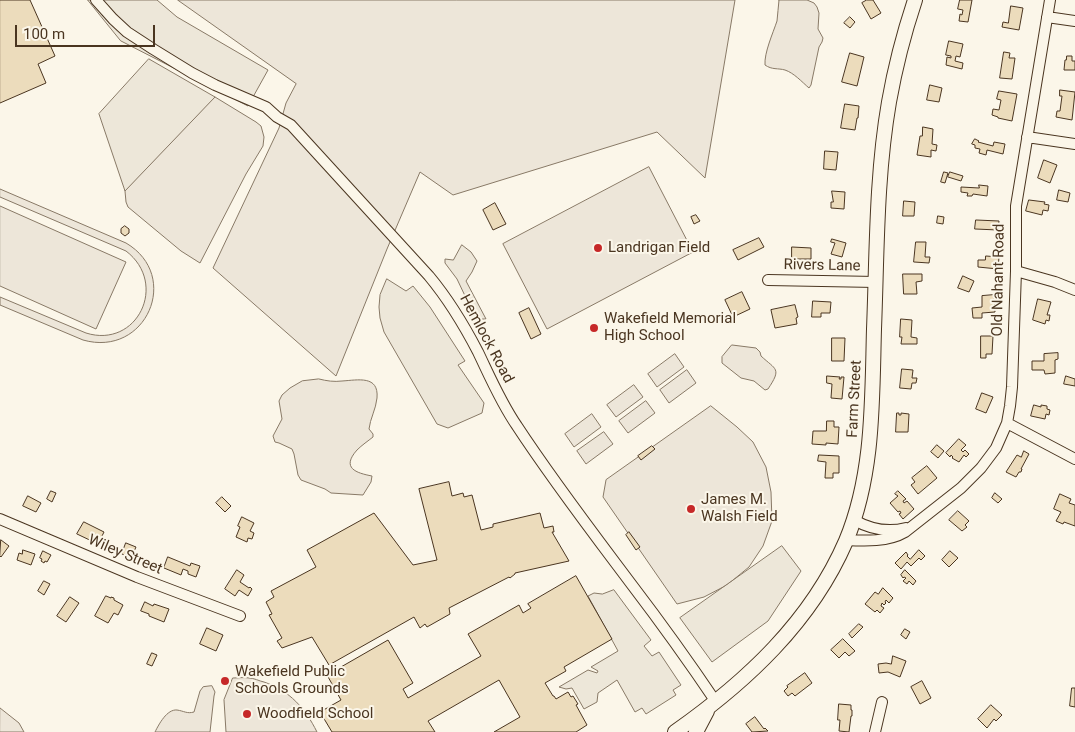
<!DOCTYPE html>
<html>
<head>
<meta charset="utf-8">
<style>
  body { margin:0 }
  #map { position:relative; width:1075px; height:732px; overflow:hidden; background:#fbf6e9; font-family:Roboto,sans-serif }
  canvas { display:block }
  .scale { position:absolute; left:15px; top:25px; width:140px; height:22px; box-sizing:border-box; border:2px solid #4a3520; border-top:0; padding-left:6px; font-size:15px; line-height:18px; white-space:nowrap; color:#4a3520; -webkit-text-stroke:4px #fbf6e9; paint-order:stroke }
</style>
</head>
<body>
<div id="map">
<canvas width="1075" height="732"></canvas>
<div class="scale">100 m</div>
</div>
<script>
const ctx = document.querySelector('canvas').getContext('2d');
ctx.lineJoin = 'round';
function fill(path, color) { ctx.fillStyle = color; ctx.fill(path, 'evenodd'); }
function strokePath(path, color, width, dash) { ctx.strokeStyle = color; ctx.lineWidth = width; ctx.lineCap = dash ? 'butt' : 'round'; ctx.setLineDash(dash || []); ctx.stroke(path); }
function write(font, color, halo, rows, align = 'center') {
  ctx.font = font + ' Roboto,sans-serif'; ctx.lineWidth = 4; ctx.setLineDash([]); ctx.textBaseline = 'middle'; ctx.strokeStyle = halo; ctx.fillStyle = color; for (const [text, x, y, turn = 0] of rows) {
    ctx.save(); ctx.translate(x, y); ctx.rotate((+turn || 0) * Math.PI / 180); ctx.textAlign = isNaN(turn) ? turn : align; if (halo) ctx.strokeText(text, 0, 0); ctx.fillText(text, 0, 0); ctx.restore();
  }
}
const green = new Path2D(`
  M178,0H735L705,178L657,132L453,195L420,172L387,249L336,376L213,268L279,128L286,103L296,84Z
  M779,0H807L814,3L817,7L819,13L818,29L823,38L822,42L819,47L811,85L809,88C802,82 794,73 785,70C778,68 772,70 765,65C764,53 773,33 777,21C778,14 778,7 779,0Z
  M215,97L256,122L261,126L264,137L263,146L246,174L200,263L181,251L128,207L126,202L125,191Z
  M649,167L693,252L547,329L503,244Z
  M0,189L126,243C182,276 146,358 83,340L0,305V297L86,333C137,349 169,284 126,251L0,197Z
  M0,206L126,262L96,329L0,286Z
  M732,345L756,348L760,352L761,356C776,370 782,368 768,389L765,390L754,381L741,378L722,363V357Z
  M675,354L684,367L657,387L648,374Z
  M687,370L696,383L669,403L660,390Z
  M319,379C327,381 334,382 342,381C358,380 379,375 377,398C376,409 370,419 369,429L373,434V437C368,441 362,445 357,450C341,468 356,473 372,476L371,482L363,495L331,493L325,489L301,480L298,475L294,454L292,449L279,443L275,442L273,436L282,419L279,401L282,395L290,388L302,381Z
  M634,385L643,397L616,417L607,405Z
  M646,401L655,413L628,433L619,421Z
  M711,406L737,427L753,442L766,467L771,492L772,521L763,546L749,567L727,585L704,597L677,604L603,497L606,480Z
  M592,414L601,427L574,447L565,434Z
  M604,432L613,444L586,464L577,451Z
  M233,678C238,678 244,677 249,678C254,678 259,681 264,682C290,691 305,708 317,732H226L224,700Z
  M212,686L215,692L214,696L210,732H155C159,724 167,709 177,710C184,711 187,714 194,712L200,691L203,687Z
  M0,708L19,723L24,732H0Z`);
const parking = new Path2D(`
  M88,0H157L177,17L268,70L248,106L121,41Z
  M149,59L215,97L125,191L99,114Z
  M462,245L471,252L477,261L472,272L466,281L486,319H476L457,279L445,263V259L453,260Z
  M387,279L406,291L413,286L430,307L465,361L458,365L484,403L482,413L448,428L437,424L384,332L380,318L379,307L380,295Z
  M782,546L801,571L768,621L712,662L680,618Z
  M614,590L651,640L644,646L652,656L659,652L681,685L673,690L676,695L646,714L642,708L635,712L617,680L598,693L597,702L584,709L572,688L566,689L559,687L588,670L597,673L598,671L591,667L618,651L588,596L594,593L602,594Z`);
const building = new Path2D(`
  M0,0H30L55,56L38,64L46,83L0,103Z
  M867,0H873L881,13L871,19L862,3Z
  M960,0H972L968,22L959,21L960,14L962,15L963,10L958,9Z
  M1011,6L1023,8L1019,30L1002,27L1003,22L1008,23Z
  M850,17L855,22L850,28L844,23Z
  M949,41L963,44L960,57L956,56L955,61L963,63L962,69L946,65L947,57L951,58V56L946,55Z
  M1004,52L1010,53L1009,58H1015L1012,79L1000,78Z
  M850,53L864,57L857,86L842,82Z
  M1067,56H1072V61H1075V70H1064L1065,60H1066Z
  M930,85L942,88L939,102L927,100Z
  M1060,90L1075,92L1072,120L1056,117L1057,111H1060L1062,96H1060Z
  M999,91L1017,94L1012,121L998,118V117L992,115L993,109L999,110L1001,100L997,99Z
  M845,104L859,106L858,118H857L855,130L841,128Z
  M923,127L933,129L932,144L937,145L936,151L931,150V157L917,155L920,136H922Z
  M975,139L979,141L978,142L993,146L994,142L1005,144L1003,154L987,150L986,155L979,153L980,149L975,148V145L972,144Z
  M825,151L838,152L836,170L824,169Z
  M1044,160L1057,165L1050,183L1038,178Z
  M944,172L948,173L945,183L941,182Z
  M950,172L963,176L961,181L948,177Z
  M979,185L988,186L987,196L973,194L972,196H967L968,193L961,192V187L979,188Z
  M1059,190L1070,193L1068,202L1057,200Z
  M832,191L845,192L844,209L831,208V202H833Z
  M1029,200L1045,202L1044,204L1049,205L1048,211L1043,210L1042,215L1026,211Z
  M904,201L915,202L914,216H903Z
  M495,203L506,224L493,230L483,210Z
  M696,215L700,221L694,224L691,217Z
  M938,216L944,217L943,224L937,223Z
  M976,220L999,221L998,230L975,229Z
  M125,226L129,229V233L125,236L121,233V229Z
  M759,238L764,247L738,260L733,250Z
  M832,239L846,243L842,257L831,254L835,243L831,242Z
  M916,242H926L925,257H930L929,263L914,262Z
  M792,247L811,248V259H792Z
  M986,256L999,257L998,269L978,267V260H985Z
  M903,274H922V281L916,282L917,294H904Z
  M963,276L974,281L969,292L958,288Z
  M742,292L750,309L733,317L725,300Z
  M994,295L995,312L982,313V318H973L972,308L982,307V296Z
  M1038,299L1051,302L1047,315H1050L1049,321L1046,320L1045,324L1033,320Z
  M813,301L831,302L830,313H821V317H812Z
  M795,305L798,317L796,318L797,324L775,328L771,310Z
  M529,308L541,334L531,339L519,313Z
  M901,319L912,320L911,337L917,338V344H901L902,337H900Z
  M981,336H993L992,354H986V358H981Z
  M832,338H845L844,361H832Z
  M1058,353V359L1055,360V373L1045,374L1044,370H1032V361H1044V354Z
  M902,369L913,370L912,378H917L916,383H912L911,389L900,388Z
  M827,376L840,377L839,379H841V377H844L842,399L831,398L832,384L827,383Z
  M1066,376L1075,379V386L1064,384Z
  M982,393L993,397L986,413L976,409Z
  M1034,405L1041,407V405L1047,406V409L1050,410L1049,415L1046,414L1045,419L1031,416Z
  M897,413H899V415H901V413L909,414L908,432H896Z
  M827,421H834V427H839L838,444L826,443V445L812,444L813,431H826Z
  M959,439L966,445L961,450L963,452L965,450L969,454L966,457L964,455L959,462L952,458L953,457L951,455L950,457L946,453Z
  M937,445L944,451L938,458L931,452Z
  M652,446L655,449L641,460L638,456Z
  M1024,451L1029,454L1021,469H1022L1021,472H1019L1016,477L1006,472L1017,455L1021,457Z
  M819,455L839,456V473H833V478H825L826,462L818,461Z
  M927,466L937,478L918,494L911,485L915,482L912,478Z
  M449,482L452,496L463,493L464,497L472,495L481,530L493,527V524L540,513L544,528L553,526L554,532H552L569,561L515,573V574L510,578L509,577L449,608L450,614L427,627L425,624L420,628L414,617L329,665L312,637L282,648L277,641L282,638L269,615L272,614L266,602L274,597L271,591L316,567L307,550L374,513L413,565L437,560L419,489Z
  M51,491L56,493L52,502L47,499Z
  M898,491L906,499L903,501L904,503L907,501L914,509L903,519L899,514L901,513L900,511L898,512L890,503L898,496L895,494Z
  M995,493L1002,499L998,503L992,498Z
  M1060,494L1071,499L1069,503L1075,505V526L1064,522L1063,524L1056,521L1061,512L1054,509Z
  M28,496L41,503L36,512L23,506Z
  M222,497L231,506L225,512L216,503Z
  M958,511L969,521L965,525L967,527L962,531L949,520Z
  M242,517L254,523L250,531L254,533L252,539L248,538L247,542L236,537L240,527L238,526Z
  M84,522L104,532L98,544L77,534Z
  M629,532L640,547L636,550L626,535Z
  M1,540L9,546L1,557L0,556Z
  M126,543L136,547L131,558L122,554Z
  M23,550L35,554L31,565L17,560L19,553L22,554Z
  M919,550L925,556L921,560L919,558L911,566L907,562L901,569L895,563L906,552L908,555L907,556L910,559Z
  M43,551L51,555L47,562L45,561L44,563L41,561L42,559L40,558Z
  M950,551L958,558L949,567L942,560Z
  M168,557L190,566L191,563L200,566L196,577L188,574V571L183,569L181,575L164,568Z
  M237,570L244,575L240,582L249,588L250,587L252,589L248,596L239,590L235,596L225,589Z
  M905,570L916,581L913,585L909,581L907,584L903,581L906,578L904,577L903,578L901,575Z
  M576,576L612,639L564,667L566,671L545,683L553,696H554L556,699L568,692L571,697L573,696L578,704L576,705L587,725L576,732H494L520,717L499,680L428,721L435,732H332L320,712L341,700L327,675L388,640L413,683L403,689L408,698L481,656L468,634L519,605L523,613L531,608L528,604Z
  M44,581L50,584L44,595L38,591Z
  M883,588L893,598L889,603L886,600L885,602L886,603L884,605L882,603L881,606L884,608L880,613L877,610L875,612L865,604L875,592L878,594Z
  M106,596L111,598V597L114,598V600L123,605L118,615L114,613L108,623L95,616Z
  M70,597L79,603L66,622L57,616Z
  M145,602L153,606L154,604L169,609L164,622L149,616V614L141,611Z
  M859,624L863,627L852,638L849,634Z
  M207,628L223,635L216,651L200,644Z
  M905,629L910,632L906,639L901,635Z
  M843,639L855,651L849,656L845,652L839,658L831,650Z
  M152,653L157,655L152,666L147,664Z
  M893,656L906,661L900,677L888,672L879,673L878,664L886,663L891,664Z
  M805,673L812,683L795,696L792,693L788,696L784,691L788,687L787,686Z
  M922,681L931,698L920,704L911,687Z
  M1072,688H1075V707L1070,706Z
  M839,704L851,705V710H852V716H851L849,732L839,731L840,720H838Z
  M991,705L1002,715L996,721L994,719L987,728L978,719Z
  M755,717L764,729L765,728L768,731L752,732L746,724Z`);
const minor = new Path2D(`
  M96,0L113,19L127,32L153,49L192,73L215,85L266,107L277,117L291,125L429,276C449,300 464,325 478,352C490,377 501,403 517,426C553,481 593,533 632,585C661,623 689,662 716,702
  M1047,17L1075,21
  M1027,137L1075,144
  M1016,271L1055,282L1075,290
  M768,280L876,282
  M1007,423L1075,459
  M0,519L137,577L240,616
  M854,520C870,529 887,533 906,528
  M846,540C865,541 888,542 905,532L961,488L981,468L996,448L1007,423L1010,406L1012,387L1016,271V206L1050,0
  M875,732L882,702`);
const major = new Path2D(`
  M675,732C746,682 811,622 846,541C874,474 872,400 874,329C877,254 876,177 889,102C895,68 904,33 915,0
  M696,732L707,711`);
const markers = [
  [598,248,5,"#c62828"],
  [594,328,5,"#c62828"],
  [691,509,5,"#c62828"],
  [225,681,5,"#c62828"],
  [247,714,5,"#c62828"]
];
const poiNames = [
  ["Landrigan Field",608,248],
  ["Wakefield Memorial",604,319],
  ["High School",604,336],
  ["James M.",701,500],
  ["Walsh Field",701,517],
  ["Wakefield Public",235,672],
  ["Schools Grounds",235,689],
  ["Woodfield School",257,714]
];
const streetNames = [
  ["Rivers Lane",822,266,1],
  ["Old Nahant Road",999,280,-89],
  ["Hemlock Road",486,339,62],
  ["Farm Street",855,399,-87],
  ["Wiley Street",125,555,23]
];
fill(green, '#ede6d9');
strokePath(green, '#887966', 1);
fill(parking, '#ede7d9');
strokePath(parking, '#887966', 1);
fill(building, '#ecdcbc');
strokePath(building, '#4a3520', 1);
strokePath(minor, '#4a3520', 12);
strokePath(major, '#4a3520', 16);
strokePath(minor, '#fbf6e9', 10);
strokePath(major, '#fbf6e9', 14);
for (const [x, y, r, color] of markers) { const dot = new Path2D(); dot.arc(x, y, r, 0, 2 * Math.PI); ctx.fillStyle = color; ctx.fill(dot); strokePath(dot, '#fbf6e9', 2); }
write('15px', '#4a3520', '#fbf6e9', poiNames, 'left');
write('15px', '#4a3520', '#fbf6e9', streetNames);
</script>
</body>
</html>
